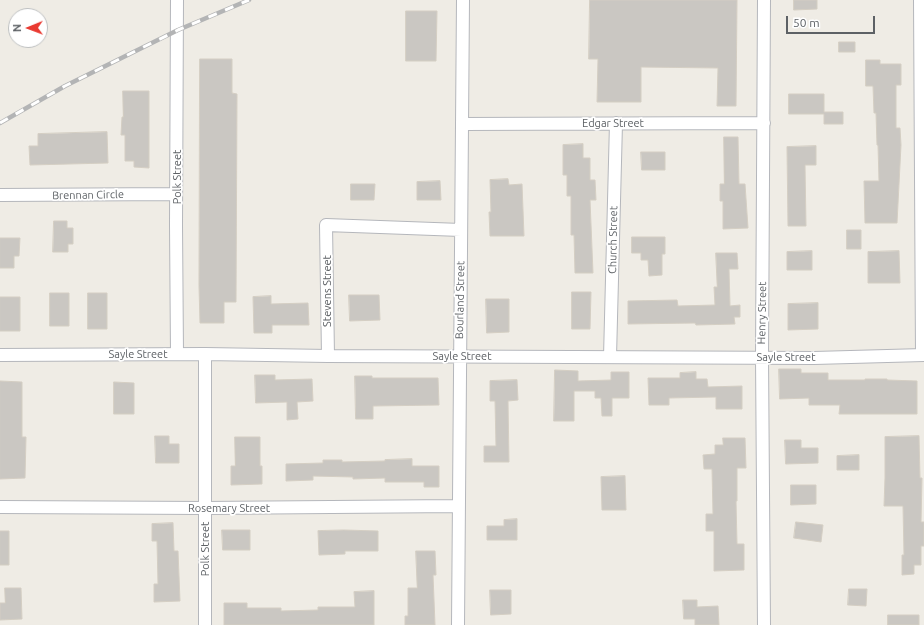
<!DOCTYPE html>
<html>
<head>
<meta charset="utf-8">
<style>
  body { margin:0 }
  #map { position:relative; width:924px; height:625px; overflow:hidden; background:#efece5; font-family:Ubuntu,sans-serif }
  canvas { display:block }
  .north { position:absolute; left:8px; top:8px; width:40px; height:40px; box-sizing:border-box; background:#fff; border:1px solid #bec0c1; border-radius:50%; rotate:269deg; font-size:11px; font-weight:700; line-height:16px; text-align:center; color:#5d6165 }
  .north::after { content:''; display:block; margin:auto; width:14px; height:18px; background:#e93a31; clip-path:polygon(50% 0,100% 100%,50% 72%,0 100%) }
  .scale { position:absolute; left:786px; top:16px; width:89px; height:18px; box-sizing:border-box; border:2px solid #5d6165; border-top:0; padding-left:5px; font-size:12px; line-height:14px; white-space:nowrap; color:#5d6165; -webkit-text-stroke:3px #fff; paint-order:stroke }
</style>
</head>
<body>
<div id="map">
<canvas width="924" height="625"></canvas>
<div class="north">N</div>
<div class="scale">50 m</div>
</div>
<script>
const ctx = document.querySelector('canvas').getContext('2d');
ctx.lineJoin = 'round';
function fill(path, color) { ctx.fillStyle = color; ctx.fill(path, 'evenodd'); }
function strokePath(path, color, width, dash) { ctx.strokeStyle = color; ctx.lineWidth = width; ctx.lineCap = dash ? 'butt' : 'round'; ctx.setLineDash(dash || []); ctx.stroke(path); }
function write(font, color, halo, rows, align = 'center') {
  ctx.font = font + ' Ubuntu,sans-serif'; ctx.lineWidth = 3.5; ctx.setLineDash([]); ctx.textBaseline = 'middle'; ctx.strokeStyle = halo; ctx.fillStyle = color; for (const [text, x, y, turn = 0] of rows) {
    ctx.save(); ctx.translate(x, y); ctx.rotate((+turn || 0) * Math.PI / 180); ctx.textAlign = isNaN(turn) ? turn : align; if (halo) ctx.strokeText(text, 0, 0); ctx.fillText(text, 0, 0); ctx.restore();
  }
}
const building = new Path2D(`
  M590,0H737L736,106H717L718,68L641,67V102H597L598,59H589Z
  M794,0H817V9L794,10Z
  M406,11H437L436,61H406Z
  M839,42H855V52H839Z
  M200,59H232V93L237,94L236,302H224V323H200L199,286Z
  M866,60H880V64H901V85H896V128H900L901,145L897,223H865L864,181H879L878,145H877L876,113H874L873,86H866Z
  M123,91H149V168L134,167V161H125V135H121L122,117H123Z
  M789,94H824V112H843V124H824V114H789Z
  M107,132L108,163L30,165L29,146H38V134Z
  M724,137H738L739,184H745L748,228L723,229V201H720V184H724Z
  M583,144V158H590V180H595L596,200H590L593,273H575L574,235H571V196H567V175H563V145Z
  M816,146V165H805L806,226H788L787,147Z
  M641,152H665V170H642Z
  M508,179L509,185L522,184L524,236H490L489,212H491L490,180Z
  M440,181L441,200H417V182Z
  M351,184H375L374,200H351Z
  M54,221H67V228H73V244H68V252H53Z
  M847,230H861V249H847Z
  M632,237H665V254H662V275L649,276L648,260H641V253H632Z
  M0,238H20L19,256H14V268H0Z
  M812,251V270H787V252Z
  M899,251L900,283H868V252Z
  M716,253H737L738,269H729L730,306L740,305V317H734L735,324L696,325L695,323L628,324V301L677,300L678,306L715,305L714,287H717Z
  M572,292H591L590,329H572Z
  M50,293H69V326H50Z
  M88,293H107V329H88Z
  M349,295H379L380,320L350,321Z
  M271,296V304L308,303L309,325H272V333H254L253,297Z
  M0,297H20V331H0Z
  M486,299H509V332L487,333Z
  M818,303V329L788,330V304Z
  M779,369H801V373H828V380H865V379H887V380L917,381V414H839L840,405H809V398L780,399Z
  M555,370L578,371V381L611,380V372H629V398H612V416H602L601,398H595V391H574V421H554Z
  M696,372V379H707L708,387L742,386V409H716V397L669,398V405H649L648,378H680V373Z
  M255,375H275V380L312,379L313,401L297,402L298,419L287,420V402L256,403Z
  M355,376H372V378H438L439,405L373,406V419H356Z
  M517,380L518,400L508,401L509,462H484V446H496L495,401H490V381Z
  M0,381L22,382V437H26L25,478L0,479Z
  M114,382L134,383V414H114Z
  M155,436H169V444H179V463H156Z
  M919,436L920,478H922L921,522H924V546H921V565H914V574L902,575V555H904L903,506H884L885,478V437Z
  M235,437H260V466H262V484L231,485V466H235Z
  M723,438H745L746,468H737V501H736L737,544H744V570L714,571V531H706V514H713L712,469H704L703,455L715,454V445H723Z
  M785,440H801V448H818V463L786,464Z
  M859,455V470H837V456Z
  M412,459V466H439V487H424V482H385V478L353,479V477L313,476V480L286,481V464L323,463V460H342V462L385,461V460Z
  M625,476L626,510H602L601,477Z
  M791,485H816V504L791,505Z
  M517,519V540H487V526H504V520Z
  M796,522L823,525L821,542L794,538Z
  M173,523L174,551H178L180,601L154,602V584H158L157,541H152V524Z
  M222,530H250V550H223Z
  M344,530L378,531V551H345V554L319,555L318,531Z
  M0,531H9V565H0Z
  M416,551H435L436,575H433L435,625H405V616H408V588H417Z
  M5,588H21L22,619L0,620V603H5Z
  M849,589H867L866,606L848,605Z
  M490,590H511V614L491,615Z
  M374,591V625H224V603H247V608H281V611L318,610V607H355L354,592Z
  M683,600H697V607L718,606L719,625H695V619H684Z
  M888,615H919V625H888Z`);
const street = new Path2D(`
  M177,0L176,225L177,354
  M764,0L762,357L764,625
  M920,0L922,355
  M462,124L764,123
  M0,195L176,194
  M0,355L205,354L328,356L814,358L924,355
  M328,356L326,225L461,230
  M610,357L616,123
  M0,507L205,508L458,506
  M205,625V354
  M458,625L463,0`);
const rail = new Path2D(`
  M0,123L65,86L178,30L249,0`);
const streetNames = [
  ["Edgar Street",613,123],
  ["Polk Street",177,177,-90],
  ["Brennan Circle",88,195,-1],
  ["Church Street",613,240,-89],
  ["Stevens Street",327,291,-90],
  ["Bourland Street",460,300,-89],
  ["Henry Street",762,313,-89],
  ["Sayle Street",138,354],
  ["Sayle Street",462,356],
  ["Sayle Street",786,357],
  ["Rosemary Street",229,508],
  ["Polk Street",205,549,-90]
];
fill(building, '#cac7c2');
strokePath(building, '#d4cec3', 1);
strokePath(street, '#b5b7bc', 14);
strokePath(street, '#fff', 12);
strokePath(rail, '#b3b4b5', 4.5);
strokePath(rail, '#fff', 3, [9]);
write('11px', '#5d6165', '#fff', streetNames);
</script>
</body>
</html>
